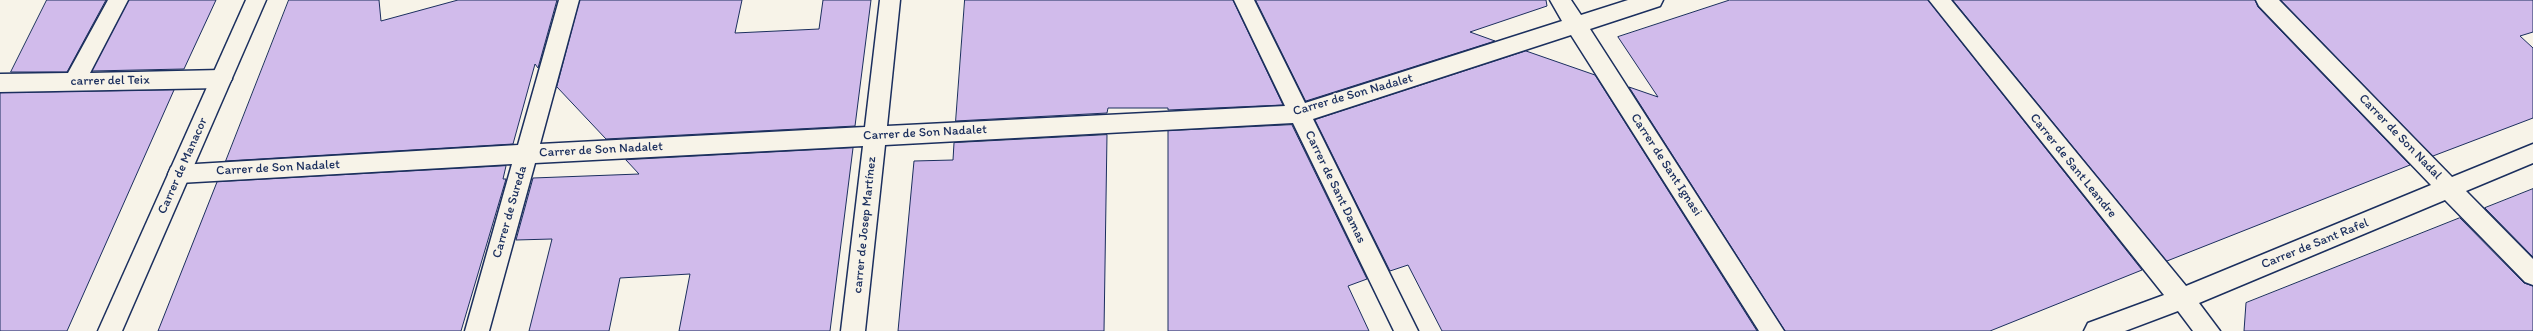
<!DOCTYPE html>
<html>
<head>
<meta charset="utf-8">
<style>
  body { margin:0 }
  canvas { display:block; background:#f7f3e8 }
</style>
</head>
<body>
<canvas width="2533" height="331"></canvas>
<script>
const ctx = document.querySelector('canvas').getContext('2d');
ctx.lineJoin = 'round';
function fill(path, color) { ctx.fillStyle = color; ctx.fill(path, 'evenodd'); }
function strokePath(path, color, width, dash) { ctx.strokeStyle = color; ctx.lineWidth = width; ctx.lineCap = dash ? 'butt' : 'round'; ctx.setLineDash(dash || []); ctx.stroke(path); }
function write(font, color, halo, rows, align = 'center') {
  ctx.font = font + ' Itim,sans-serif'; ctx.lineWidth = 3; ctx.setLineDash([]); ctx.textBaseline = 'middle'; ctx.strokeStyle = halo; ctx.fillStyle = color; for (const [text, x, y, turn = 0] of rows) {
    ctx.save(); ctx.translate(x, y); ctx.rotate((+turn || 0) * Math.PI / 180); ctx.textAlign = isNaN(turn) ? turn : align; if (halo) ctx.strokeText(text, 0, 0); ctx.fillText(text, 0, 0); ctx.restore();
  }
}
const building = new Path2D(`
  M47,0H106L67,72H11Z
  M129,0H216L184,69L92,71Z
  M289,0H379L381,21L458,0H557L538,68L535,64L513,144L226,161Z
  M580,0H742L735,33L819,29L823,0H871L855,126L606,139L557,87Z
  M965,0H1233L1283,105L1168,110V108H1108L1107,113L956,121Z
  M1256,0H1546L1547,6L1470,32L1495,41L1306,101Z
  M1730,0H1928L2142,270L1990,331H1785L1629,87L1658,97L1618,37Z
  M1953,0H2255L2258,7L2410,165L2167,261Z
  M2281,0H2533V32L2520,36L2533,48V118L2433,156Z
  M1526,51L1595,75L1757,331H1442L1408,265L1390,271L1315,120Z
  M174,90L67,331H0V93Z
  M1292,125L1367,279L1348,286L1369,331H1168V131Z
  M1107,135L1104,331H898L914,161L953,160L954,143Z
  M853,148L830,331H679L690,274L620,278L609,331H529L552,239L516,240L533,178L639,174L626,160Z
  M506,166L503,179H506L461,331H158L217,182Z
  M2533,189V257L2485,208Z
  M2460,218L2524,283L2533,286V331H2244L2246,303Z`);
const minor = new Path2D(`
  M108,0H128L90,73L221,70L228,73L232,79L228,85L221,88L0,92V74L68,73Z
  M559,0H579L540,144L865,127L880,0H900L887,126L1285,106L1234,0H1254L1305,103L1562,21L1550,0H1571L1581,15L1628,0H1663L1660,6L1590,29L1784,331H1759L1571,35L1313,119L1418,331H1394L1293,123L885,145L865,331H841L863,146L535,163L489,331H465L512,164L179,183L171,181L168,174L171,167L179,165L518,145Z
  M1929,0H1951L2186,286L2431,185L2259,6L2256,0H2279L2452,177L2533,144V163L2466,191L2533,259V285L2525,282L2445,200L2199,303L2220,331H2193L2178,311L2125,331H2084L2088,323L2164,295Z`);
const major = new Path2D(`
  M246,0H266L122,331H98Z`);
const streetNames = [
  ["carrer del Teix",110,81,-1],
  ["Carrer de Son Nadalet",1353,95,-16],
  ["Carrer de Son Nadalet",925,133,-3],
  ["Carrer de Son Nadal",2400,137,46],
  ["Carrer de Son Nadalet",601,150,-3],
  ["Carrer de Sant Ignasi",1666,165,57],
  ["Carrer de Manacor",183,166,-66],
  ["Carrer de Sant Leandre",2073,166,51],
  ["Carrer de Son Nadalet",278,168,-3],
  ["Carrer de Sant Damas",1335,187,64],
  ["Carrer de Sureda",510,212,-74],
  ["carrer de Josep Martínez",865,225,-84],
  ["Carrer de Sant Rafel",2315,244,-22]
];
fill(building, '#d1bbeb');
strokePath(building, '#1b2f5e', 1);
strokePath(minor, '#1b2f5e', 3);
strokePath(major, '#1b2f5e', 3);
fill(minor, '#f7f3e8');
fill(major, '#f7f3e8');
write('13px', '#1b2f5e', '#f7f3e8', streetNames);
</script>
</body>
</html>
